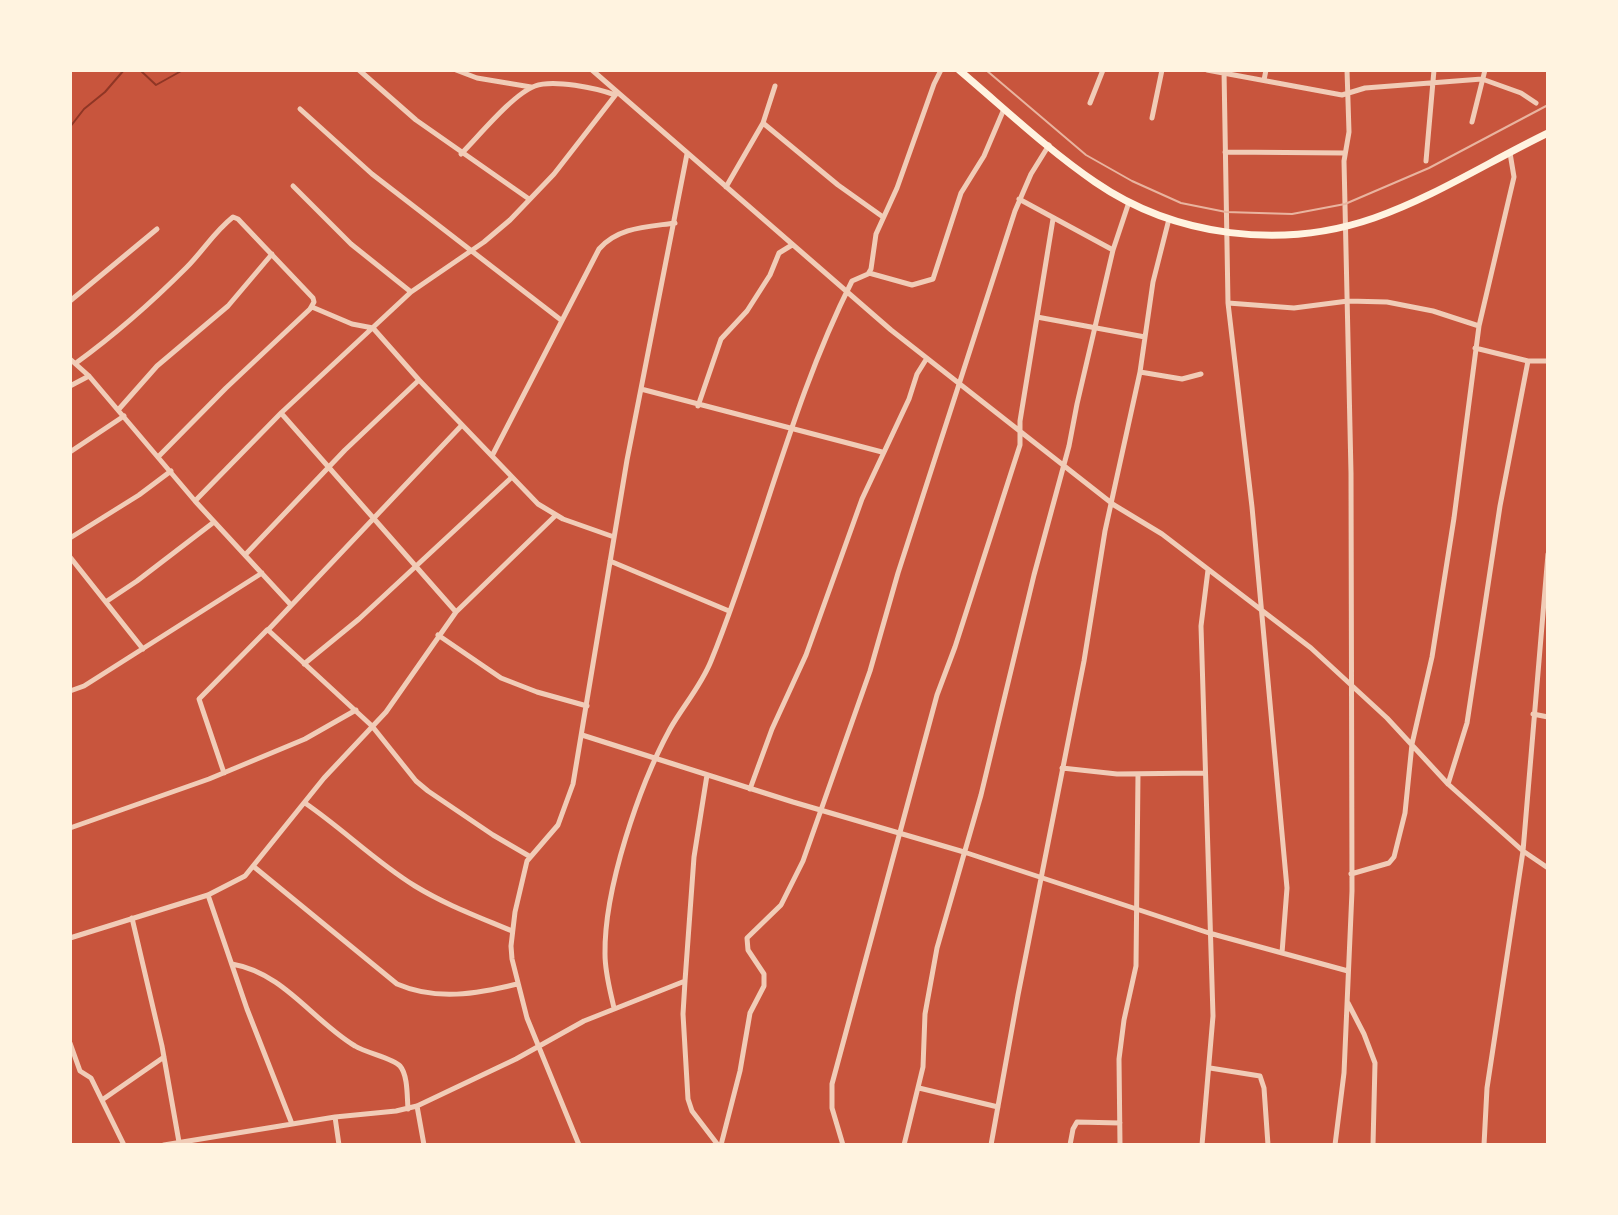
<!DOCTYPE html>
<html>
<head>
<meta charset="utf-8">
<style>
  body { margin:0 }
  #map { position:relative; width:1618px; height:1215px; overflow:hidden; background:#c8553d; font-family:"Roboto Condensed",sans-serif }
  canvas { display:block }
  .frame { position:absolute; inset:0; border:72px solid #fff3e0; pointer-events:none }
</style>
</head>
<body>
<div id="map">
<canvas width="1618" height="1215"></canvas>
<div class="frame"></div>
</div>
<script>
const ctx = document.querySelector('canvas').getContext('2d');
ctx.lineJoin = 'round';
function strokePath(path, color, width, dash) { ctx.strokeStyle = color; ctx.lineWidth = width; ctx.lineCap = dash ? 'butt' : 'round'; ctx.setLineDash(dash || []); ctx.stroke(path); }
const stream = new Path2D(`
  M140,70L156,85L183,70
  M70,127L84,109L105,92L124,70`);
const minor = new Path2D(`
  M359,70L416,120L529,199
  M456,70L477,78L531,87
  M592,70L891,330L1114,505L1162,534L1311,648L1387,718L1448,784L1523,851L1548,868
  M1207,70L1342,95L1365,88L1482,79L1521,93L1536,103
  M1224,70L1228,303L1252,507L1287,888L1282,953
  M1264,80L1266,70
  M1090,103L1103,70
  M300,109L372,174L561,320
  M1152,118L1162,70
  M1472,122L1485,70
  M763,123L838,185L883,217
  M1225,152L1345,153
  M461,154C479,136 513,94 535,86C553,79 597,88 615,95
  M1426,161L1434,70
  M293,186L351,244L411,292
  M726,187L763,123L775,86
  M1019,199L1113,250
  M869,273L912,285L933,279L961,193L984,156L1004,109
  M70,301L157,229
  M1228,303L1294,308L1348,301L1387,302L1433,311L1479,326
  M312,307L352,324L373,328L419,380L538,504L563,519L614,537
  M1037,317L1145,337
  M1475,348L1528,361H1548
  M70,359L89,376L195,501L291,605
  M76,363C116,334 151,303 186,268C203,251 214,232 233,217L238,219L313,298L314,302L310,309L226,388L159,456
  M1140,372L1182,379L1201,374
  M70,386L89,376
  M641,389L882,452
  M698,406L721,339L747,311L770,275L779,253L792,245
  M119,409L157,366L228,306L272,254
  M281,413L456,612
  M462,425L268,630L372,726L416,781L428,791L493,835L529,856
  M70,452L124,416
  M492,456L599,249C618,227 647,227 675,223
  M195,501L281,413L411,292L484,242L510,220L554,174L617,93
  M70,538L139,495L171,471
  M245,555L345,450L419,380
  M70,557L143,649
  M610,561L729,611
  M107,601L137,581L214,522
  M438,635L501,678L537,692L587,706
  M304,664L359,619L511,478
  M70,691L84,686L262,573
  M1533,714L1548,717
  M582,735L793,802L964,852L1209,933L1348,971
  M1062,768L1117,774L1204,773
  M224,773L199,699L267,630
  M707,775L694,857L685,981L683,1014L688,1099L692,1111L718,1145
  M1448,784L1467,723L1500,506L1528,361
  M750,789L772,729L806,655L862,499L909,399L917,374L927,358
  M305,803C343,829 376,862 415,886C446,905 479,917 512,931
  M70,828L209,779L305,739L356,710
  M253,866L397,984C436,1001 477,994 517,984
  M1351,874L1389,863L1394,857L1405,813L1412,744L1432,657L1454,518L1479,326L1514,177L1510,153
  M208,895L247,1009L292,1124
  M132,918L162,1046L179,1142
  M70,938L208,895L245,876L324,778L386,712L456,612L555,516
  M232,964C284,973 312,1020 355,1046C366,1053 393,1058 400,1066C408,1075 407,1097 408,1109
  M1348,1003L1364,1034L1375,1063L1373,1145
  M614,1008C610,990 605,973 605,954C604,889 639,786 670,729C683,706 701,686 711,661C762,536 791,402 852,281L868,274L871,269L876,234L897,188L934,84L941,70
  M70,1043L80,1071L91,1078L124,1145
  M1210,1068L1260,1076L1264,1088L1268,1145
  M919,1088L998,1107
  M102,1100L164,1057
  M417,1106L424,1145
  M335,1117L339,1145
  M164,1145L335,1117L396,1111L417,1106L516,1059L584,1021L685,981
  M579,1145L527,1018L512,959L511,946L515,912L527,861L558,825L573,784L627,460L687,154
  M721,1145L740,1071L750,1013L764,986V974L748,950L747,938L781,905L803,861L870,671L898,573L1015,211L1031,174L1049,145
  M843,1145L832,1108V1084L937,695L955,647L1020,445V421L1053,219
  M904,1145L923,1067L925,1014L937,948L981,795L1034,575L1069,446L1077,404L1113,250L1129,202
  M991,1145L1018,995L1084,661L1105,531L1140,372L1153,282L1169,219
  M1070,1145L1073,1129L1077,1122L1120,1123
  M1120,1145L1119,1059L1124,1020L1136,966L1138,774
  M1202,1145L1213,1016L1201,626L1208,570
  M1335,1145L1344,1073L1352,891L1351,473L1344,161L1349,132L1347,70
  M1484,1145L1487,1088L1523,851L1548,554`);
const secondary = new Path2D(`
  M959,70C1004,108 1047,149 1095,182C1175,237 1282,250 1374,218C1434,197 1490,161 1548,133`);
const rail = new Path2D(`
  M986,70L1086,155L1132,181L1181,203L1226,212L1292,214L1345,204L1429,168L1548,105`);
strokePath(stream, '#8f3625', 2);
strokePath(minor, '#f1ccb7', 5);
strokePath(secondary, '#fff3e0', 7);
strokePath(rail, '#e9b49f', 2);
</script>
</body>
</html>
